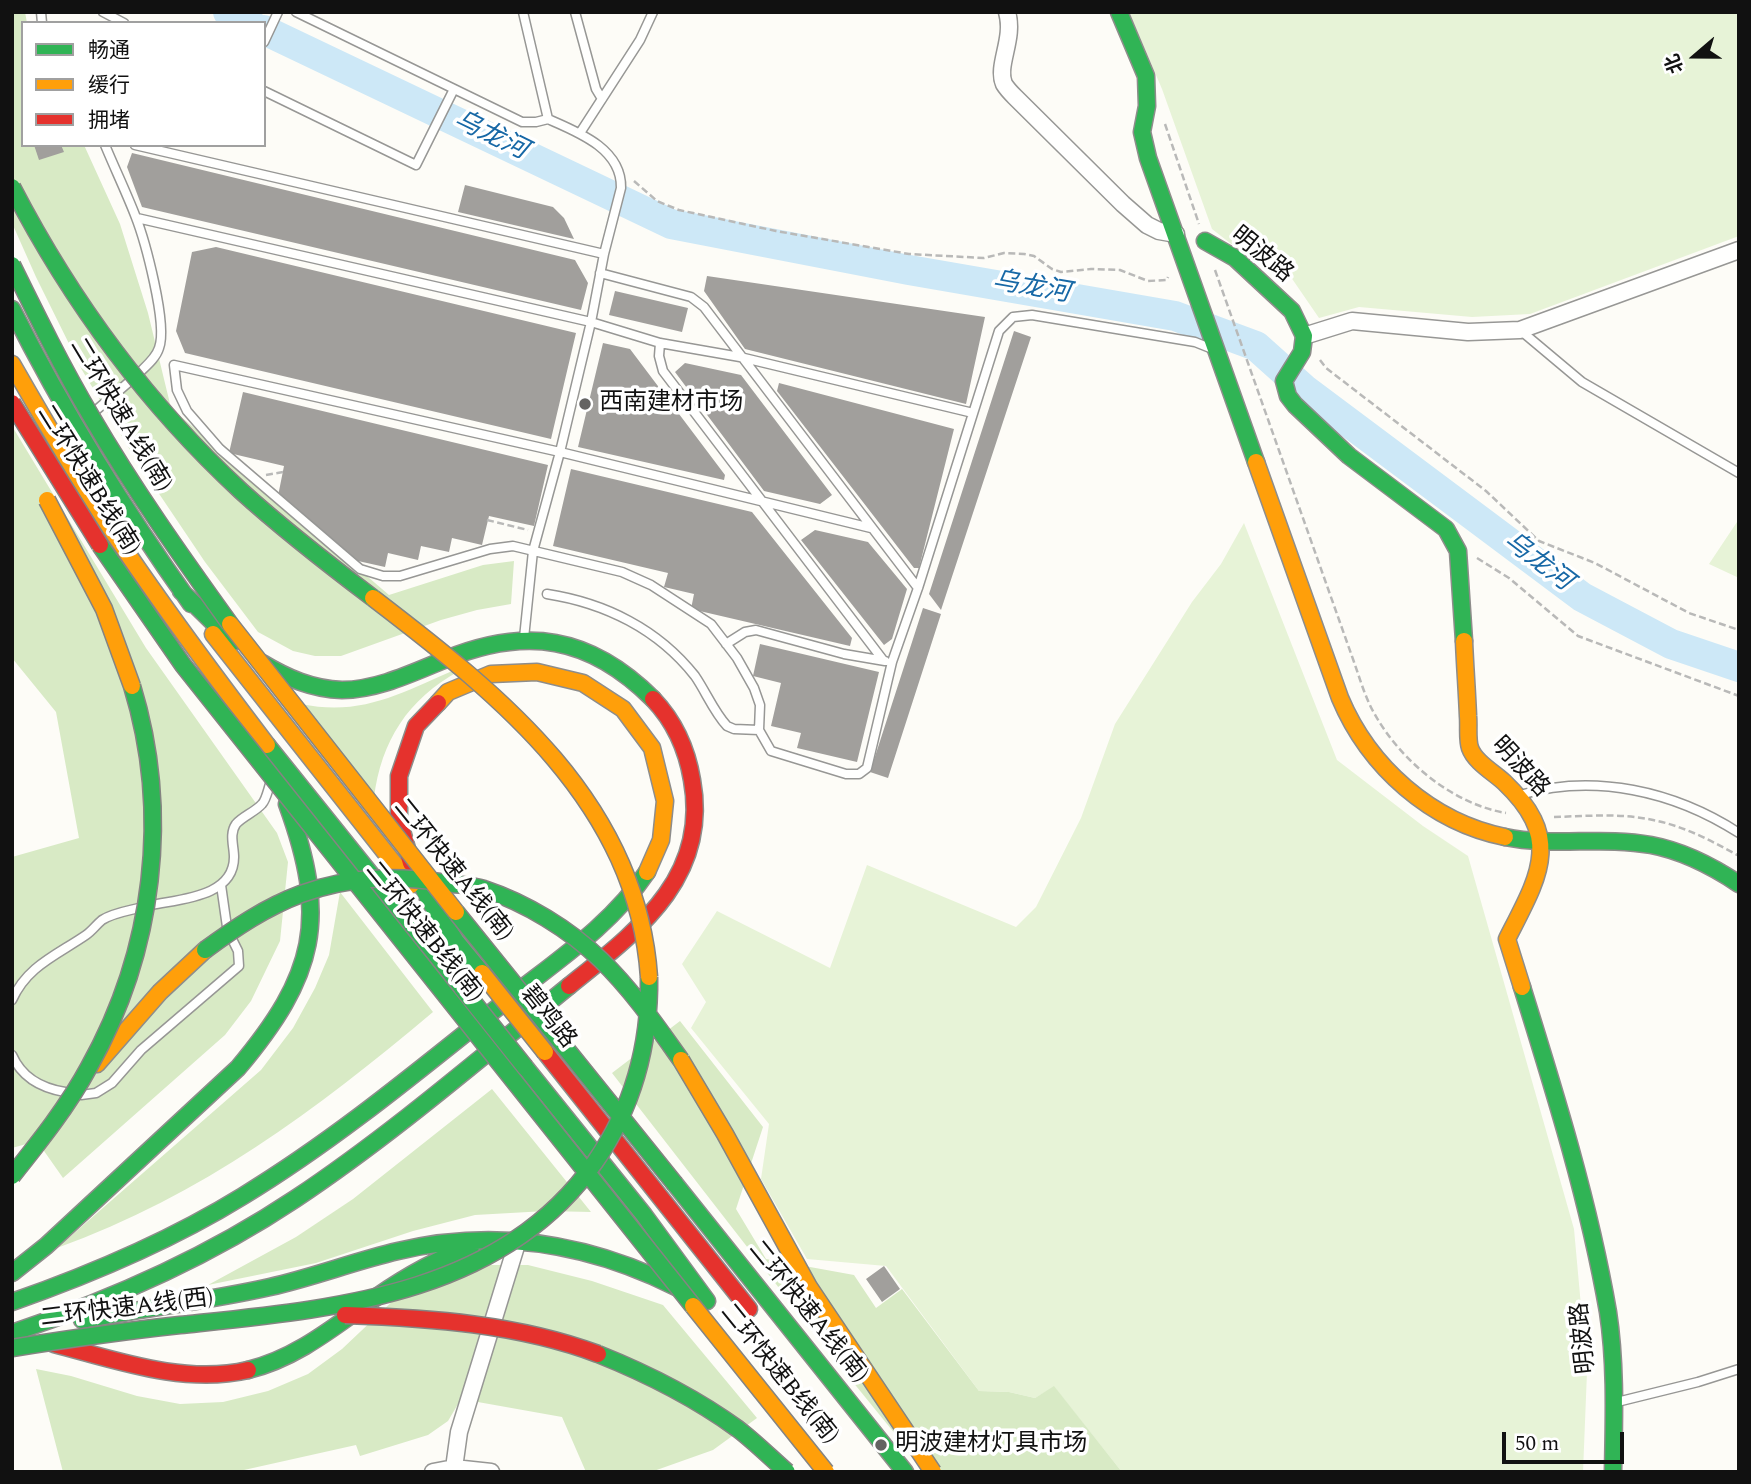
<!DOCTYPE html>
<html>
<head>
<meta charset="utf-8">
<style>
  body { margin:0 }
  #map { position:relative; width:1751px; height:1484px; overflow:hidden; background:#fdfcf7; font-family:Spectral,"Noto Sans SC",serif }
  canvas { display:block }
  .frame { position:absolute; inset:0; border:14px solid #111; pointer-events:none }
  .legend { position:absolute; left:21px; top:21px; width:245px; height:126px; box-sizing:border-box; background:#fff; border:2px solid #a0a0a0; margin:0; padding:9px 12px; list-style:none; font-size:21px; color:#111 }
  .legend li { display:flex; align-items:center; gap:14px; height:35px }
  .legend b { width:35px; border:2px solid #a0a0a0 }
  .north { position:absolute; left:1660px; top:21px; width:70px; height:70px; -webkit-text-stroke:5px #fff; paint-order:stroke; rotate:250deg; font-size:19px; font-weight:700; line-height:28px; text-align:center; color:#111 }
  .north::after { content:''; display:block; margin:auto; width:24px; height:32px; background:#111; clip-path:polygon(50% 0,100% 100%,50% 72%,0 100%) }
  .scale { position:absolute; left:1502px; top:1432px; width:122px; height:32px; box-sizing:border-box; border:4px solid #111; border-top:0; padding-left:9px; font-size:21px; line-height:24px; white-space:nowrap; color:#111; -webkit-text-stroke:5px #fff; paint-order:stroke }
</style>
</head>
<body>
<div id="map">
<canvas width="1751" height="1484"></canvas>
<div class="frame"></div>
<ul class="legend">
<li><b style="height:9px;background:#30b455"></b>畅通</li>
<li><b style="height:9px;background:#ff9f0a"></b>缓行</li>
<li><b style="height:9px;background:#e5322d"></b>拥堵</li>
</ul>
<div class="north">北</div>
<div class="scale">50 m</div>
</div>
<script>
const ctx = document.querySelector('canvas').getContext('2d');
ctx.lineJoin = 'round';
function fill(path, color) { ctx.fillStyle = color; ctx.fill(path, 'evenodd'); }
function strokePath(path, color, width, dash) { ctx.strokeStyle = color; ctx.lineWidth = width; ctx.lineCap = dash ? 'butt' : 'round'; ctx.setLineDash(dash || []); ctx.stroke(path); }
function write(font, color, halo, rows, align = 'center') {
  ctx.font = font + ' Spectral,"Noto Sans SC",serif'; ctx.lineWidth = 7; ctx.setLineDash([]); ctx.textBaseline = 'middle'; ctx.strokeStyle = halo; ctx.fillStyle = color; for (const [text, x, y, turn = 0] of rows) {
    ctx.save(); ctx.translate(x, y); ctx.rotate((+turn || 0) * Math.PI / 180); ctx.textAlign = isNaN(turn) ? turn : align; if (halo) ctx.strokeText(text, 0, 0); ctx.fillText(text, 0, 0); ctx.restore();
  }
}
const green = new Path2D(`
  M1129,12H1739V236L1530,314L1472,317L1359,307L1319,318L1273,251L1239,250L1212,229L1162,89Z
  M1739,519V578L1709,564Z
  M1244,523L1337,760L1423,826L1468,856L1574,1229L1587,1372L1583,1472H1122L1054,1387L1035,1398L1009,1392L979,1391L886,1266L807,1259L761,1179L769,1124L691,1028L706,1002L682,964L717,911L830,968L867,865L1016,927L1036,907L1081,818L1115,724L1192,602L1221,564Z`);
const forest = new Path2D(`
  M12,12H25L27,23H23V145H84L120,224L148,313L171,408L389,595L483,565L514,561L511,604L477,610L441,620L341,656H315L293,651L258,632L205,562L133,455L82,370L36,277L12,223Z
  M12,426L146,648L277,833L288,862L280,941L251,1001L225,1035L63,1178L37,1141L12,1148V857L79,838L56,712L12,658Z
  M457,669L459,671C408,699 381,741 374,798L301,704C363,717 402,692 457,669Z
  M340,892L433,1012C315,1111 203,1195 57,1248L261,1070L293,1028L315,988L329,955Z
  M680,1021L763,1127L736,1209L766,1259L854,1275L876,1308L902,1289L979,1391L1009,1392L1035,1398L1054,1386L1122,1472H926L835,1360L612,1073Z
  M492,1089L591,1212L546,1211L475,1215L413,1231L316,1263L208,1285L296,1237L353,1199Z
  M484,1265H528L592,1281L663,1305L757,1418L713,1450L651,1472H586L562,1417L461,1399L448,1421L428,1435L360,1456L356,1445L235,1472H63L36,1369L71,1376L137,1396L180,1404L223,1402L268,1391L308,1374L342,1349L397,1297Z`);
const river = new Path2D(`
  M228,12L250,23
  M264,30L671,224L909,270L1175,316L1256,346L1304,389L1582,597L1671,644L1739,667`);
const building = new Path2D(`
  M34,145H61L64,152L39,160Z
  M132,153L575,260L588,283L581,310L142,207L127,167Z
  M465,185L553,207L564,218L574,239L458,212Z
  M216,247L576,333L551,439L185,353L176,331L192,252Z
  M707,276L985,317L966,404L745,349L704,291Z
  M615,291L688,308L682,332L609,315Z
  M1014,331L1031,337L941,610L929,594Z
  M603,343L630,349L725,475L724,480L578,447Z
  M685,363L741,375L832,495L820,504L764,491L675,372Z
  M779,383L954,429L919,568H914L777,391Z
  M243,392L548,465L534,526L489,516L482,545L452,538L449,552L421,546L418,560L388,553L385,567L349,559L278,496L284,466L229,453Z
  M571,469L752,512L852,638L850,646L691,609L694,594L664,587L668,573L553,546Z
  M815,530L868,542L907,589L892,639L884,645L801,540Z
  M923,608L941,614L888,778L870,772Z
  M760,644L879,672L857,762L797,748L801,733L771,726L781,683L753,676Z
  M884,1266L900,1289L882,1302L866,1279Z`);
const path = new Path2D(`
  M1165,124L1199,224
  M634,181L657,201L679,210L776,231L909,254L984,258L1004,253L1024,254L1034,256L1052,269L1061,272L1091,269L1120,270L1148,281L1167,280L1168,277
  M1215,270L1354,662C1360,679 1365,697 1374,713C1400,760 1452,804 1506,813
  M1320,360L1326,368L1486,491L1539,541L1595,563L1689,613L1739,630
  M266,475L283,472
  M487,520L528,530
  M1477,558L1509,578L1578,636L1739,696
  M1554,817C1587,816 1621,813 1653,820C1684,826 1712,841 1739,856`);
const lane = new Path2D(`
  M41,12L42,23
  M103,12L124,23
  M296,12L522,122H536L548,119
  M523,12L548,119C578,132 622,149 621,188L604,254L591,322L560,452L533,551L524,638
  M575,12L596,89L602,99
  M264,42L278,12
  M264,91L416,165L454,89
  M580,133L640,40L653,12
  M105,145C115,169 126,192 135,215C145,240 168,325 159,348C156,358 146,366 139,373
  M135,145L604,254
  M137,218L591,322L660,343L740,357L973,413
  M600,273L691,297L704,307L918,588
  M1520,330L1582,382L1739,473
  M660,343L659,356L663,371L883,660
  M94,412L129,382
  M871,528L560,452L174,365L177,390L187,411L220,449L360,569L383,576H400L490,549L513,546L622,572L651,585L711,624L737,658L754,688L760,705L759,730L771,751L846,774H859L867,768L892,662L918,588L999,331L1013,317L1032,315L1195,342L1210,348
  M547,594C605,603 658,629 695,676C706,692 714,712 727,726L734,729L759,730
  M726,644L745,632L756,630L844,654L885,661
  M1520,795C1594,773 1674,791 1739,833
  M221,885L227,927
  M152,905C180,899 234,897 234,857C234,846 229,834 236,824C243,816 255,812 262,804C266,800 268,790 270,784
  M12,1000C27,966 57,955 86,935C92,931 96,925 102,920C113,913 127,911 139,908
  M12,1055C22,1078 41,1088 65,1092
  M81,1095L96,1093L112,1083L141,1050L239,966L238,951L232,939
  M1617,1402L1698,1382L1739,1369`);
const street = new Path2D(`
  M1007,12C1015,39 996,65 1004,84C1007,89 1011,93 1015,97L1123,204L1147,225L1159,231L1176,234
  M1304,336L1352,321L1468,332L1520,330L1739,250
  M454,1468L459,1432L518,1240
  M433,1472L454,1468L491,1472`);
const fast = new Path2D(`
  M1119,12L1146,76L1147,106L1142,132L1148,158L1256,462
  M1205,241L1235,258L1292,311L1304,336L1302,352L1284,381L1288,396L1295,405L1349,456L1446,529L1458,551L1464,641
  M12,309C64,412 124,510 191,604
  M181,591L233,642
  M262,663C287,678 312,689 342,690C377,690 412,673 444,660C526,626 590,636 653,699
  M267,745L462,988
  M1505,837C1553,847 1602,836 1651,845C1683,851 1712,866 1739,884
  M411,863L430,902L455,940
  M445,928L482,973
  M1522,987C1555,1093 1589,1202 1608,1312C1616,1364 1614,1419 1613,1472
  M525,1067L644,1215L707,1301
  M675,1184L905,1472
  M12,1273L46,1246L238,1068C316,975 329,919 287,804
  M12,1302C92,1274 170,1241 243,1196C335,1140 418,1071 502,1004C553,963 610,927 647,872
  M82,1320C145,1308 208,1301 270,1287C314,1277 355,1261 398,1251C495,1228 588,1243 676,1287
  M12,1333C111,1300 208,1257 295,1199C391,1135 479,1059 569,986
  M248,1370C297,1358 335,1326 375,1298C405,1277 436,1259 471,1247`);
const slow = new Path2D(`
  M12,364C44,420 76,475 111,529C160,603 213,674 267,745
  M1256,462L1340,698C1369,767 1431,822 1505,837
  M213,634L411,885
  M1464,641C1465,666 1467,691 1468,716C1469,726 1467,739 1470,748C1475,762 1493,772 1504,782C1564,839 1539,876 1507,939L1522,987
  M438,703L448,692L491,674L537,672L583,683L623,709L652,748L665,801L661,840L647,872
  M97,1064L160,992L205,950`);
const jam = new Path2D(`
  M411,863L399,820V776L416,726L438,703
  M569,986C637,931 710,878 692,780C687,750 674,721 653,699
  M545,1052L749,1309
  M54,1344C116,1360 184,1385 248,1370`);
const fastBridge = new Path2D(`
  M12,187C71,301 147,404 241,491C283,529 328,564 373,598
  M12,265C37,316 62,367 91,416C133,488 181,556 230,624
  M100,545L183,665L693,1306
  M456,912L675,1184
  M205,950C235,928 266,907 301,894C351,876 396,875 447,883C459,885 473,885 484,889C526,903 569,929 601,960C632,990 656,1025 681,1060
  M462,988L525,1067
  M12,1176C40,1141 68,1106 89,1067C154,951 171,813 132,686
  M12,1348C68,1339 124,1331 180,1325C331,1309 500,1297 595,1162C634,1106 650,1044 649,977
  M598,1354C648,1374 694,1397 738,1429C755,1442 771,1458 787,1472`);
const slowBridge = new Path2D(`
  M47,500L104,609L132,686
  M373,598C501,696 637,803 649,977
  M230,624L456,912
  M482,973L545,1052
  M681,1060L725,1134L809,1287L933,1472
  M693,1306L826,1472`);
const jamBridge = new Path2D(`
  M12,403L100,545
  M345,1315C430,1318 518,1324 598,1354`);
const markers = [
  [585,404,7,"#646362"],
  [881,1445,7,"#646362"]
];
const streetNames = [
  ["明波路",1261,256,39],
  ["二环快速A线(南)",119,416,59],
  ["二环快速B线(南)",87,481,58],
  ["明波路",1519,768,47],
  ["二环快速A线(南)",452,871,51],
  ["二环快速B线(南)",423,933,51],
  ["碧鸡路",547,1018,51],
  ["二环快速A线(西)",127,1310,-7],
  ["二环快速A线(南)",807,1313,51],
  ["明波路",1585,1338,-96],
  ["二环快速B线(南)",778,1375,51]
];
const poiNames = [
  ["西南建材市场",599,404],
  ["明波建材灯具市场",895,1445]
];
const waterNames = [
  ["乌龙河",490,137,26],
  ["乌龙河",1031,289,10],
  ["乌龙河",1537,563,37]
];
fill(green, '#e7f3d7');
fill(forest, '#d8eac5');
strokePath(river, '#cde8f7', 30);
fill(building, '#a19f9c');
strokePath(lane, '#979795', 11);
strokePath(street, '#979795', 19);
strokePath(fast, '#8e8d8b', 19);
strokePath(slow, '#8e8d8b', 19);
strokePath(jam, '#8e8d8b', 19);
strokePath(path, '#b9b9b8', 2.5, [7, 3.5]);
strokePath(lane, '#fffffe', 8);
strokePath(street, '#fffffe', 16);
strokePath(fast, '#30b455', 16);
strokePath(slow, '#ff9f0a', 16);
strokePath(jam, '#e5322d', 16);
strokePath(fastBridge, '#858482', 19, []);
strokePath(slowBridge, '#858482', 19, []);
strokePath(jamBridge, '#858482', 19, []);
strokePath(fastBridge, '#30b455', 16);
strokePath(slowBridge, '#ff9f0a', 16);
strokePath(jamBridge, '#e5322d', 16);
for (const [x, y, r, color] of markers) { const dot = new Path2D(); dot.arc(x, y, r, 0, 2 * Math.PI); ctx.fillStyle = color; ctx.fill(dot); strokePath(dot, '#fff', 2.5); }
write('24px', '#111', '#fff', streetNames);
write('24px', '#111', '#fff', poiNames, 'left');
write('italic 26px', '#1768a6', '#fff', waterNames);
</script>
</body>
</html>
